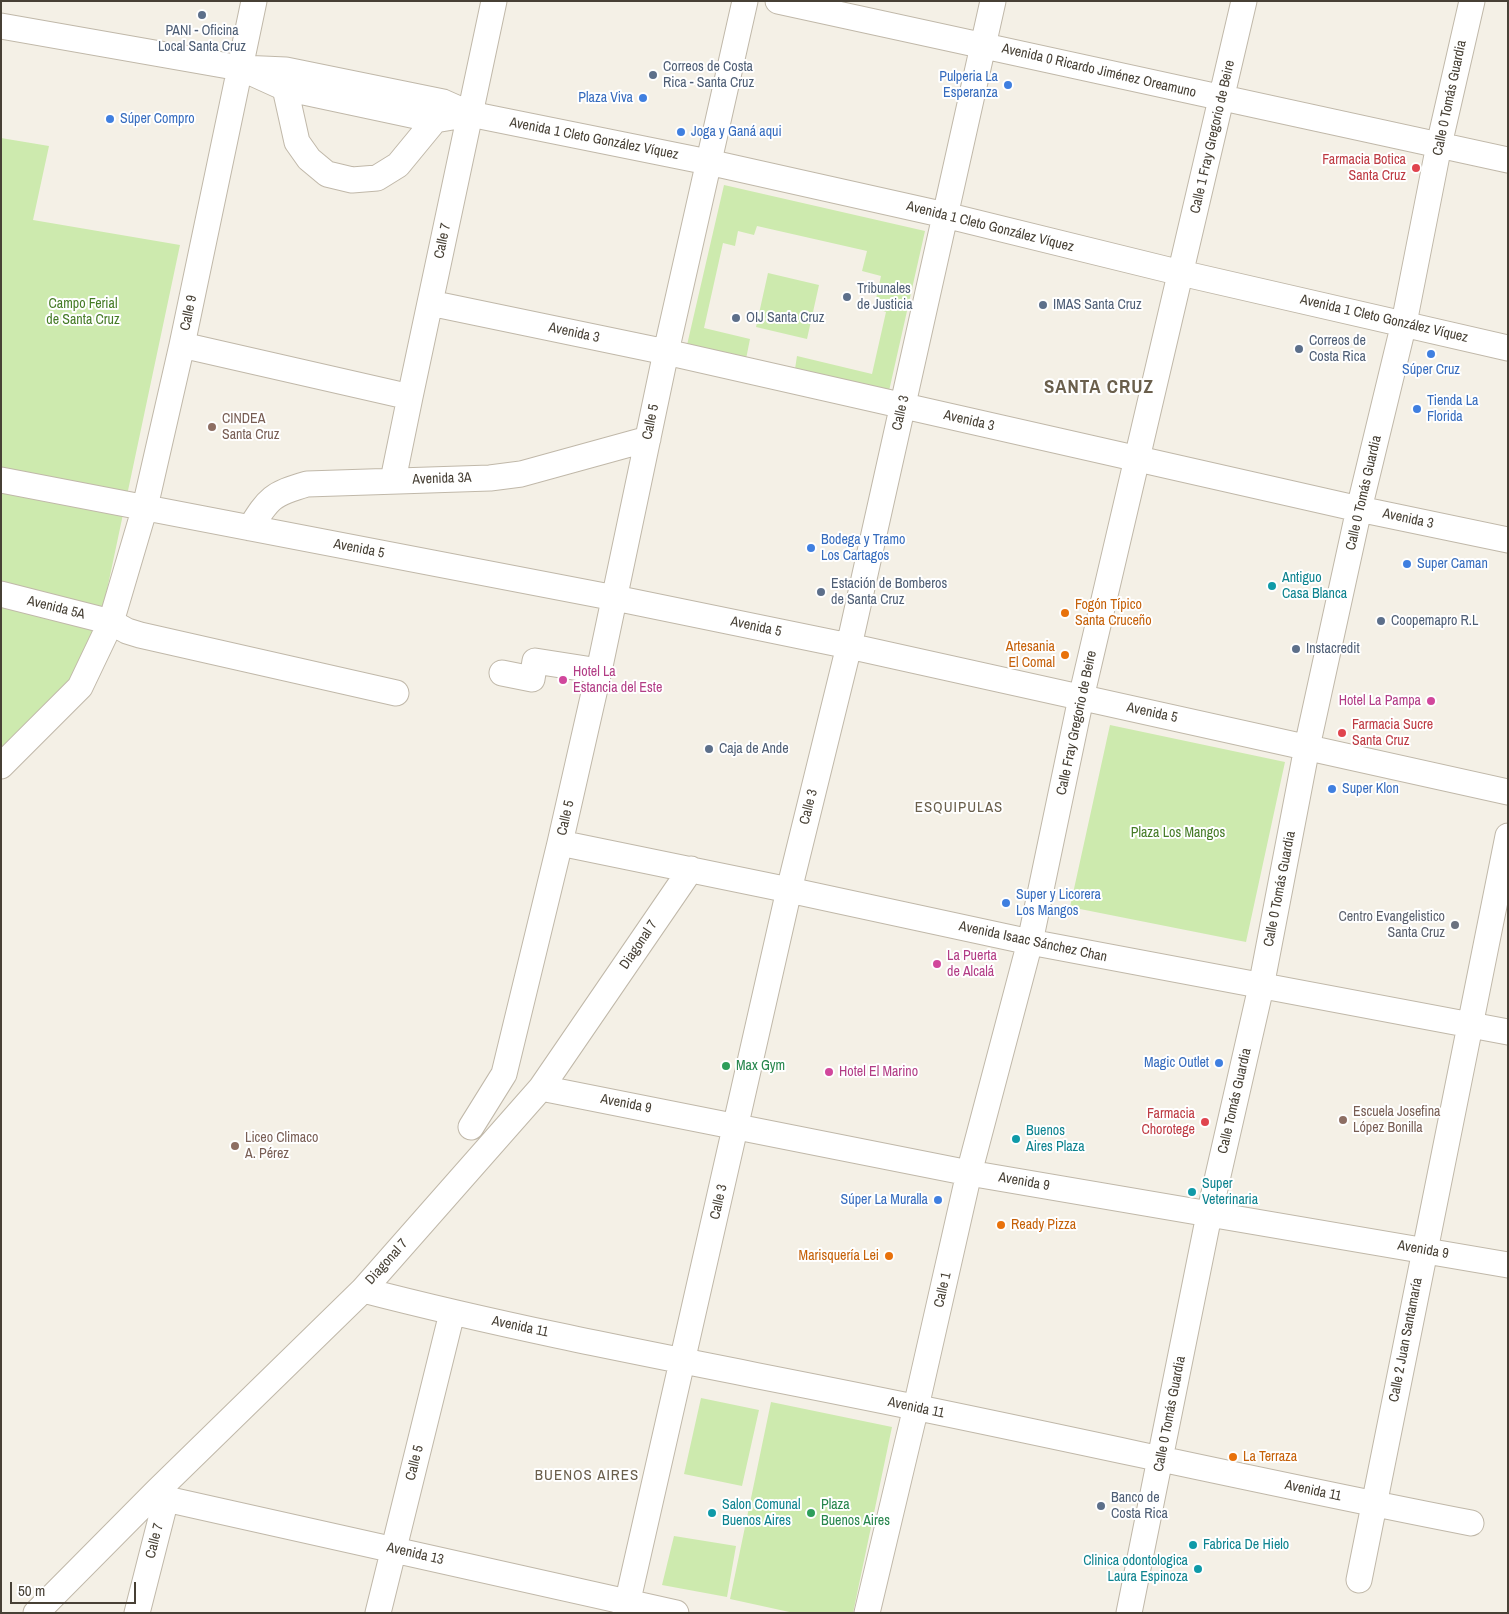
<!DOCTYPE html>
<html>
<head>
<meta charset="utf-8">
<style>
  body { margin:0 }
  #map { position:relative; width:1509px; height:1614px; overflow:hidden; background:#f4f0e6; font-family:"Archivo Narrow",sans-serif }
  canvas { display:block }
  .frame { position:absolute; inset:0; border:2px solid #474035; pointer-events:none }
  .scale { position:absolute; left:10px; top:1582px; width:126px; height:22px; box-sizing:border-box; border:2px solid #474035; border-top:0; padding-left:6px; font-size:15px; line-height:18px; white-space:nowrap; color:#474035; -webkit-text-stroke:4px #fff; paint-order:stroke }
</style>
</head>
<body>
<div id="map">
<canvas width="1509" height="1614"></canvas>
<div class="frame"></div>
<div class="scale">50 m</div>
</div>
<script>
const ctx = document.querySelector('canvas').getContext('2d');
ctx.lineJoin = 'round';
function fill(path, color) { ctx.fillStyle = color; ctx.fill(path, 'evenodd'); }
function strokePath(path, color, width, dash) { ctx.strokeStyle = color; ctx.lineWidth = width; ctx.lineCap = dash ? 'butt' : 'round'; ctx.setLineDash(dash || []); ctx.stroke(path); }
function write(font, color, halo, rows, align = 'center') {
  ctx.font = font + ' "Archivo Narrow",sans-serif'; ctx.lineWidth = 4; ctx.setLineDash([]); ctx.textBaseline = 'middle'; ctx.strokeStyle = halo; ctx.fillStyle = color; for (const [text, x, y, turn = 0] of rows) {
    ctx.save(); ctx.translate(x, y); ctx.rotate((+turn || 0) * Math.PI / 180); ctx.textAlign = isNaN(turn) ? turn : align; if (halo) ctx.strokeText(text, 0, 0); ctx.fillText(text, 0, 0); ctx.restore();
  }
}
const green = new Path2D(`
  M1,138L49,146L33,220L180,245L86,689L1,778Z
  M724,185L925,231L889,391L795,369L797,356L872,374L886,312L874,308L881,276L862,271L867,251L757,226L754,235L738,231L735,246L723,243L704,328L750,339L746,359L687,345Z
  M768,273L819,285L807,339L756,327Z
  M1110,725L1285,762L1246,942L1070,907Z
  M701,1398L759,1410L742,1486L684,1474Z
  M771,1402L892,1427L853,1613H794L730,1599Z
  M674,1536L736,1546L727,1597L662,1585Z`);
const minor = new Path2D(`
  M778,1L1508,160
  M1,26L240,68L286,70L443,102L470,114L708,162L945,215L1181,273L1508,348
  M252,73L285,88L435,120L470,114
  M285,88L297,142L309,159L327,174L352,180L377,178L398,165L435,120
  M430,303L666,352L1359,509L1508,540
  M182,345L410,397
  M1,480L615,598L849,646L1508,792
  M393,480L410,397L494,1
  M250,528C269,498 272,494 307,484L490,478L521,474L648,439
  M1,594L111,622L127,631L140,635L396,693
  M502,673L532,679L535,661L599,671
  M1,766L80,687L111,622L145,507L182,345L254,1
  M560,843L789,890L1030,942L1508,1032
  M541,1088L969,1173L1508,1265
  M471,1127L504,1074L560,843L599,671L666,352L745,1
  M363,1290C544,1337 730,1369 914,1407C1100,1445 1285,1487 1471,1523
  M157,1491L166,1499L676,1613
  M1359,1580L1508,836
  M36,1613L157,1491L363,1290L541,1088L691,869
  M137,1613L166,1499
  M378,1613L452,1313
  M625,1613L789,890L849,646L993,1
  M867,1613L916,1407L969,1173L1030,942L1081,698L1244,1
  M1129,1613L1209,1215L1261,987L1307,747L1359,509L1404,323L1439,145L1472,1`);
const markers = [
  [202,15,5,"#5c6f8a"],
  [653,75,5,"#5c6f8a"],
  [1008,85,5,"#3f7fe0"],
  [643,98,5,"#3f7fe0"],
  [110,119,5,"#3f7fe0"],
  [681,132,5,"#3f7fe0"],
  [1416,168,5,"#e0444e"],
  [847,297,5,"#5c6f8a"],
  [1043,305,5,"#5c6f8a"],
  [736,318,5,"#5c6f8a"],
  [1299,349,5,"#5c6f8a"],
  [1431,354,5,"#3f7fe0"],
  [1417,409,5,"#3f7fe0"],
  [212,427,5,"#8d6e63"],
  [811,548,5,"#3f7fe0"],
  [1407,564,5,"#3f7fe0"],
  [1272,586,5,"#0f9aa8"],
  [821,592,5,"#5c6f8a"],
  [1065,613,5,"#e8710a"],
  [1381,621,5,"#5c6f8a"],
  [1296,649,5,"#5c6f8a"],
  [1065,655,5,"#e8710a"],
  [563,680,5,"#d1479c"],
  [1431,701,5,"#d1479c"],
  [1342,733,5,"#e0444e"],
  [709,749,5,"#5c6f8a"],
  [1332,789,5,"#3f7fe0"],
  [1006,903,5,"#3f7fe0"],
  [1455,925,5,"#6b7280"],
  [937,964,5,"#d1479c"],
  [1219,1063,5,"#3f7fe0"],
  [726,1066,5,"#2e9e5b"],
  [829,1072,5,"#d1479c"],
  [1343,1120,5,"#8d6e63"],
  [1205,1122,5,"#e0444e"],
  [1016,1139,5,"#0f9aa8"],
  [235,1146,5,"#8d6e63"],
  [1192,1192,5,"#0f9aa8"],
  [938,1200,5,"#3f7fe0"],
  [1001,1225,5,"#e8710a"],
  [889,1256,5,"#e8710a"],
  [1233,1457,5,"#e8710a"],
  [1101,1506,5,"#5c6f8a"],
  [712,1513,5,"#0f9aa8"],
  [811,1513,5,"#2e9e5b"],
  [1193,1545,5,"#0f9aa8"],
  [1198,1569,5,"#0f9aa8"]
];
const serviceNames = [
  ["PANI - Oficina",202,31,"center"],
  ["Local Santa Cruz",202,47,"center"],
  ["Correos de Costa",663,67],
  ["Rica - Santa Cruz",663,83],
  ["Tribunales",857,289],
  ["de Justicia",857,305],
  ["IMAS Santa Cruz",1053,305],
  ["OIJ Santa Cruz",746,318],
  ["Correos de",1309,341],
  ["Costa Rica",1309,357],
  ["Estación de Bomberos",831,584],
  ["de Santa Cruz",831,600],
  ["Coopemapro R.L",1391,621],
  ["Instacredit",1306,649],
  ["Caja de Ande",719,749],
  ["Banco de",1111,1498],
  ["Costa Rica",1111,1514]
];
const streetNames = [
  ["Avenida 0 Ricardo Jiménez Oreamuno",1099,71,13],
  ["Calle 0 Tomás Guardia",1450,98,-78],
  ["Calle 1 Fray Gregorio de Beire",1213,137,-77],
  ["Avenida 1 Cleto González Víquez",594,139,11],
  ["Avenida 1 Cleto González Víquez",990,227,14],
  ["Calle 7",443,241,-78],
  ["Calle 9",189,313,-78],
  ["Avenida 1 Cleto González Víquez",1384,319,13],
  ["Avenida 3",574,333,12],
  ["Calle 3",901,413,-77],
  ["Avenida 3",969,421,13],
  ["Calle 5",651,422,-78],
  ["Avenida 3A",442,479,-2],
  ["Calle 0 Tomás Guardia",1364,493,-77],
  ["Avenida 3",1408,519,12],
  ["Avenida 5",359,549,11],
  ["Avenida 5A",56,608,14],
  ["Avenida 5",756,627,12],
  ["Avenida 5",1152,713,12],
  ["Calle Fray Gregorio de Beire",1077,723,-78],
  ["Calle 3",809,807,-76],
  ["Calle 5",566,818,-77],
  ["Calle 0 Tomás Guardia",1280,889,-79],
  ["Avenida Isaac Sánchez Chan",1033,942,12],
  ["Diagonal 7",639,945,-56],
  ["Calle Tomás Guardia",1235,1101,-77],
  ["Avenida 9",626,1104,11],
  ["Avenida 9",1024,1182,10],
  ["Calle 3",719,1202,-77],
  ["Avenida 9",1423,1250,10],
  ["Diagonal 7",387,1262,-48],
  ["Calle 1",943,1290,-77],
  ["Avenida 11",520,1327,12],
  ["Calle 2 Juan Santamaría",1406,1340,-79],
  ["Avenida 11",916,1408,12],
  ["Calle 0 Tomás Guardia",1170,1414,-79],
  ["Calle 5",415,1463,-76],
  ["Avenida 11",1313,1491,12],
  ["Calle 7",155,1541,-76],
  ["Avenida 13",415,1554,13]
];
const shopNames = [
  ["Pulperia La",998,77,"right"],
  ["Esperanza",998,93,"right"],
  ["Plaza Viva",633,98,"right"],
  ["Súper Compro",120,119],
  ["Joga y Ganá aqui",691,132],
  ["Súper Cruz",1431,370,"center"],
  ["Tienda La",1427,401],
  ["Florida",1427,417],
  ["Bodega y Tramo",821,540],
  ["Los Cartagos",821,556],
  ["Super Caman",1417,564],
  ["Super Klon",1342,789],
  ["Super y Licorera",1016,895],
  ["Los Mangos",1016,911],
  ["Magic Outlet",1209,1063,"right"],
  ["Súper La Muralla",928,1200,"right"]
];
const healthNames = [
  ["Farmacia Botica",1406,160],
  ["Santa Cruz",1406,176],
  ["Farmacia Sucre",1352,725,"left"],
  ["Santa Cruz",1352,741,"left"],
  ["Farmacia",1195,1114],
  ["Chorotege",1195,1130]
];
const parkNames = [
  ["Campo Ferial",83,304],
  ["de Santa Cruz",83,320],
  ["Plaza Los Mangos",1178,833]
];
const educationNames = [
  ["CINDEA",222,419],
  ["Santa Cruz",222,435],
  ["Escuela Josefina",1353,1112],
  ["López Bonilla",1353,1128],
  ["Liceo Climaco",245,1138],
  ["A. Pérez",245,1154]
];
const cultureNames = [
  ["Antiguo",1282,578],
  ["Casa Blanca",1282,594],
  ["Buenos",1026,1131],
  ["Aires Plaza",1026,1147],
  ["Super",1202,1184],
  ["Veterinaria",1202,1200],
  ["Salon Comunal",722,1505],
  ["Buenos Aires",722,1521],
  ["Fabrica De Hielo",1203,1545],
  ["Clinica odontologica",1188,1561,"right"],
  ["Laura Espinoza",1188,1577,"right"]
];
const foodNames = [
  ["Fogón Típico",1075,605],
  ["Santa Cruceño",1075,621],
  ["Artesania",1055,647,"right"],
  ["El Comal",1055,663,"right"],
  ["Ready Pizza",1011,1225],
  ["Marisquería Lei",879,1256,"right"],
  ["La Terraza",1243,1457]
];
const hotelNames = [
  ["Hotel La",573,672],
  ["Estancia del Este",573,688],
  ["Hotel La Pampa",1421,701,"right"],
  ["La Puerta",947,956],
  ["de Alcalá",947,972],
  ["Hotel El Marino",839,1072]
];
const worshipNames = [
  ["Centro Evangelistico",1445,917],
  ["Santa Cruz",1445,933]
];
const leisureNames = [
  ["Max Gym",736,1066],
  ["Plaza",821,1505],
  ["Buenos Aires",821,1521]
];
const neighbourhoodNames = [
  ["ESQUIPULAS",959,808],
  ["BUENOS AIRES",587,1476]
];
const districtNames = [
  ["SANTA CRUZ",1099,388]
];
fill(green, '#cdeaae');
strokePath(minor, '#c0b8a9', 27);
strokePath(minor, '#fff', 25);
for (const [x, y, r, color] of markers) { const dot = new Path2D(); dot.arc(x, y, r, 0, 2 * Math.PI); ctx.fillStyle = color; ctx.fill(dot); strokePath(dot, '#fff', 2); }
write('14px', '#4e5e75', '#fff', serviceNames, 'left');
write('14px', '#474035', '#fff', streetNames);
write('14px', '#366cbe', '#fff', shopNames, 'left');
write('14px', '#be3a42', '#fff', healthNames, 'right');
write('14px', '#457b26', '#fff', parkNames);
write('14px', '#785e54', '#fff', educationNames, 'left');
write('14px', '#0d838f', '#fff', cultureNames, 'left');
write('14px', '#c56008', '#fff', foodNames, 'left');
write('14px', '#b23c85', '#fff', hotelNames, 'left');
write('14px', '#5b616d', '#fff', worshipNames, 'right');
write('14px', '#27864d', '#fff', leisureNames, 'left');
ctx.letterSpacing = '1px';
write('15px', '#6a5f4c', '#fff', neighbourhoodNames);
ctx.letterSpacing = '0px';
ctx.letterSpacing = '1px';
write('bold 19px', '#6a5f4c', '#fff', districtNames);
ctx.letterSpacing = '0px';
</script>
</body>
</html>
